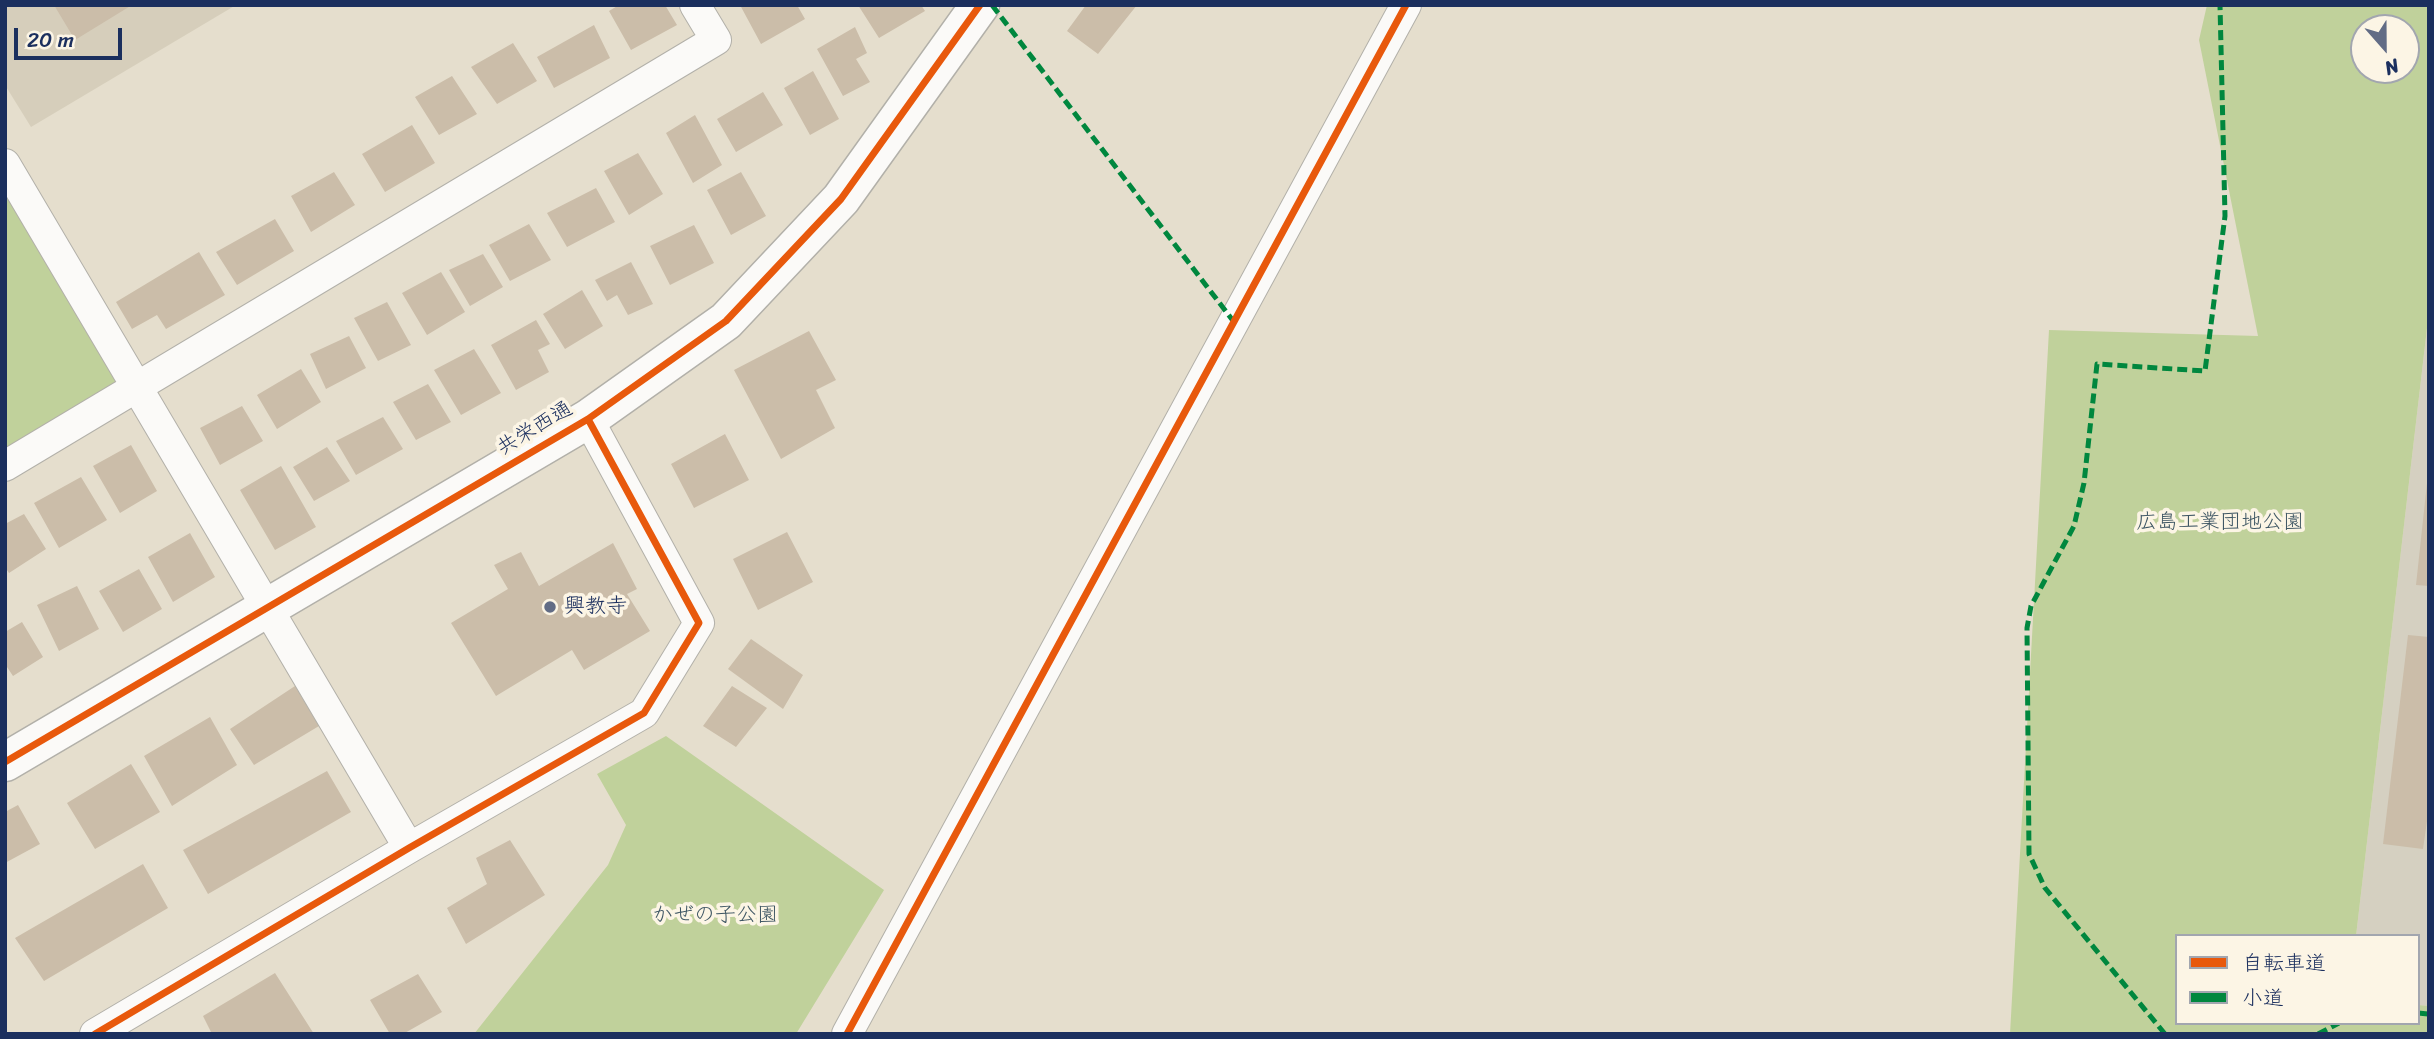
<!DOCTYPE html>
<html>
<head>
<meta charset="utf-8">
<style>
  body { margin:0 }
  #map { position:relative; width:2434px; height:1039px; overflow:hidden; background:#e5decd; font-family:Sriracha,"Klee One",sans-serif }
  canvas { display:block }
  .frame { position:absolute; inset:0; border:7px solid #1b2f5e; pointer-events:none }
  .legend { position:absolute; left:2175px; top:934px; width:245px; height:91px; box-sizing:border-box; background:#fcf5e5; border:2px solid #a2a6af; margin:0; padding:9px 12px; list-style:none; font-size:21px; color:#1b2f5e }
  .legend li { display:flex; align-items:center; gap:14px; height:35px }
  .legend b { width:35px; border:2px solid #a2a6af }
  .north { position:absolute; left:2350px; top:14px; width:70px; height:70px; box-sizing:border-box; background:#fcf5e5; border:2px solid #a2a6af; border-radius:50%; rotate:159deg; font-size:19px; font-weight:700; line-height:28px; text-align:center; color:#1b2f5e }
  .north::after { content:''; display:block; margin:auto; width:24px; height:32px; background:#626c85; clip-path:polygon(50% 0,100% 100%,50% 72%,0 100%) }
  .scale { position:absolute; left:14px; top:28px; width:108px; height:32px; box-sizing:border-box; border:4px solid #1b2f5e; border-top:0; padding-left:9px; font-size:21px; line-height:24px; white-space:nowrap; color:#1b2f5e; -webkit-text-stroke:5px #fcf5e5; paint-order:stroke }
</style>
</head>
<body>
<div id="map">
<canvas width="2434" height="1039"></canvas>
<div class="frame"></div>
<ul class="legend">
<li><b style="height:9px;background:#e8590c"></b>自転車道</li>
<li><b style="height:9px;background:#00873e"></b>小道</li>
</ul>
<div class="north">N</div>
<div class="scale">20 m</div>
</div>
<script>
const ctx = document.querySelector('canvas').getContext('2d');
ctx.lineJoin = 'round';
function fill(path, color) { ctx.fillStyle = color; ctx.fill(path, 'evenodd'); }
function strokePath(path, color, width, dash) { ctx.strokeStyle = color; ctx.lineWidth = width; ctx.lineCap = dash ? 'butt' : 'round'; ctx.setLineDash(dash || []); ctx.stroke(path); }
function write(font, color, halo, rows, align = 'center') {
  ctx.font = font + ' Sriracha,"Klee One",sans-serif'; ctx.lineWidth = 7; ctx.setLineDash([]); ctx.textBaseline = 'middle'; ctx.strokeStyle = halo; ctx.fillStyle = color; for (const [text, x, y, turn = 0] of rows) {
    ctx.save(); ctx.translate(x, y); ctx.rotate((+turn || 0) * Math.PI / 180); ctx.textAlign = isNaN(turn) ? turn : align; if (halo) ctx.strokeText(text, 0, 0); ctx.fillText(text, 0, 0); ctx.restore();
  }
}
const built = new Path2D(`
  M5,5H236L31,127L5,85Z`);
const industrial = new Path2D(`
  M2429,311V1006L2418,1005V936H2356Z`);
const green = new Path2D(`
  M2207,5H2429V311L2356,936H2177V1023H2418V1005L2429,1006V1034H2010L2049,330L2258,336L2199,40ZM2364,28H2406V70H2364Z
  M5,172L138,388L5,466Z
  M666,736L884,890L796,1034H474L608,865L626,825L597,774Z`);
const building = new Path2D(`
  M54,5H132L75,40Z
  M619,5H665L677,25L631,50L609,11Z
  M740,5H797L805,19L761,44Z
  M858,5H921L925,11L879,38Z
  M1086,5H1137L1098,54L1067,31Z
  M594,25L610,58L554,88L537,57Z
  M855,27L867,53L856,59L870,82L843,96L817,49Z
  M513,43L537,81L497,104L471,67Z
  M813,71L839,119L810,135L784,88Z
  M452,76L477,114L439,135L415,97Z
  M763,92L783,125L736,152L717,119Z
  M695,115L722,165L693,183L666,133Z
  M412,125L435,163L385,192L362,154Z
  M638,153L663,194L629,215L604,171Z
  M334,172L355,205L311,232L291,196Z
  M741,172L766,216L731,235L707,190Z
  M596,188L615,222L567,247L547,213Z
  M275,219L294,251L237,285L216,252Z
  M529,224L551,260L510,281L489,245Z
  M694,225L714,263L670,285L650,246Z
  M199,252L225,295L166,329L157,315L132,329L116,302Z
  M483,254L503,287L470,306L449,270Z
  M631,262L653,304L628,315L617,295L607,301L595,280Z
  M441,272L465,312L427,335L402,293Z
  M582,290L603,326L565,349L543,314Z
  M387,302L411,345L378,361L354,318Z
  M536,320L550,344L538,350L549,372L516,390L491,345Z
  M809,331L836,380L816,390L835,428L781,459L734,370Z
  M349,336L366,368L326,389L310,354Z
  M474,349L501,393L461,415L434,370Z
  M301,369L321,402L277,429L257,395Z
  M428,384L451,422L416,440L393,402Z
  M242,406L263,441L220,465L200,428Z
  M383,417L403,449L356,475L336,441Z
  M725,434L749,480L694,508L671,464Z
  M131,445L157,491L120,513L93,466Z
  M327,447L350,481L314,501L293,467Z
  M281,466L316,527L275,550L240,490Z
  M81,477L107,520L59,548L34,503Z
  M2427,483H2429V586L2416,585Z
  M24,514L46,549L9,573L5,567V524Z
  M787,532L813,582L758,610L733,559Z
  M190,533L215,577L173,602L148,557Z
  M613,543L637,589L627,594L650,631L584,670L572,650L496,696L451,623L508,589L494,565L521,552L539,586Z
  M139,569L162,609L123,632L99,591Z
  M77,586L99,629L59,651L37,605Z
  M22,622L43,657L13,676L5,664V632Z
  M2408,635L2429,637V807L2423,849L2383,844Z
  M751,639L803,675L783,709L728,669Z
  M295,686L319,726L254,765L230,729Z
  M732,686L767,708L736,747L703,726Z
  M210,717L237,765L172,806L144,756Z
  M131,764L160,812L95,849L67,803Z
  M327,771L351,812L208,894L183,850Z
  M18,805L40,844L5,863V812Z
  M510,840L545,895L466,944L447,908L487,884L476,858Z
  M143,864L168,908L44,981L15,938Z
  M275,973L314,1034H212L203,1016Z
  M418,974L442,1012L403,1034H390L370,1000Z`);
const minor = new Path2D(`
  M5,164L409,848
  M5,466L716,40L695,5
  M95,1034L409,848L644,713L699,623L588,419
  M847,1034L1406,5`);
const tertiary = new Path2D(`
  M5,762L588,419L726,321L841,199L980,5`);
const quiet = new Path2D(`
  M992,5L1234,322
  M2418,1013L2429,1014
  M2165,1034L2045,888L2029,854L2027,628L2031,606L2074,526L2084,483L2097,364L2205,371L2225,216L2220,5
  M2318,1034L2339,1023`);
const cycleway = new Path2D(`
  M5,762L588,419L726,321L841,199L980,5
  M95,1034L409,848L644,713L699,623L588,419
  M847,1034L1406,5`);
const markers = [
  [550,607,7,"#626c85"]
];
const streetNames = [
  ["共栄西通",535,429,-31]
];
const parkNames = [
  ["広島工業団地公園",2220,523],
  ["かぜの子公園",715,916]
];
const poiNames = [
  ["興教寺",564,607]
];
fill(built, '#d6cebb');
fill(industrial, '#d5d0c1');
fill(green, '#c0d19b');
fill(building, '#cbbda9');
strokePath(minor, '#b2b0a9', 32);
strokePath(tertiary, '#b2b0a9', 41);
strokePath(minor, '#fbfaf8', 30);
strokePath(tertiary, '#fbfaf8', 38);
strokePath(quiet, '#00873e', 5, [10, 5]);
strokePath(cycleway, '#e8590c', 7);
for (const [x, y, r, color] of markers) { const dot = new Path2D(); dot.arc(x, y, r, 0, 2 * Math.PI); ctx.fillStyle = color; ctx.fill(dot); strokePath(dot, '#fcf5e5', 2.5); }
write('21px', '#1b2f5e', '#fcf5e5', streetNames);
write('21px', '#3d5563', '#fcf5e5', parkNames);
write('21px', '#1b2f5e', '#fcf5e5', poiNames, 'left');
</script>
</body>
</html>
